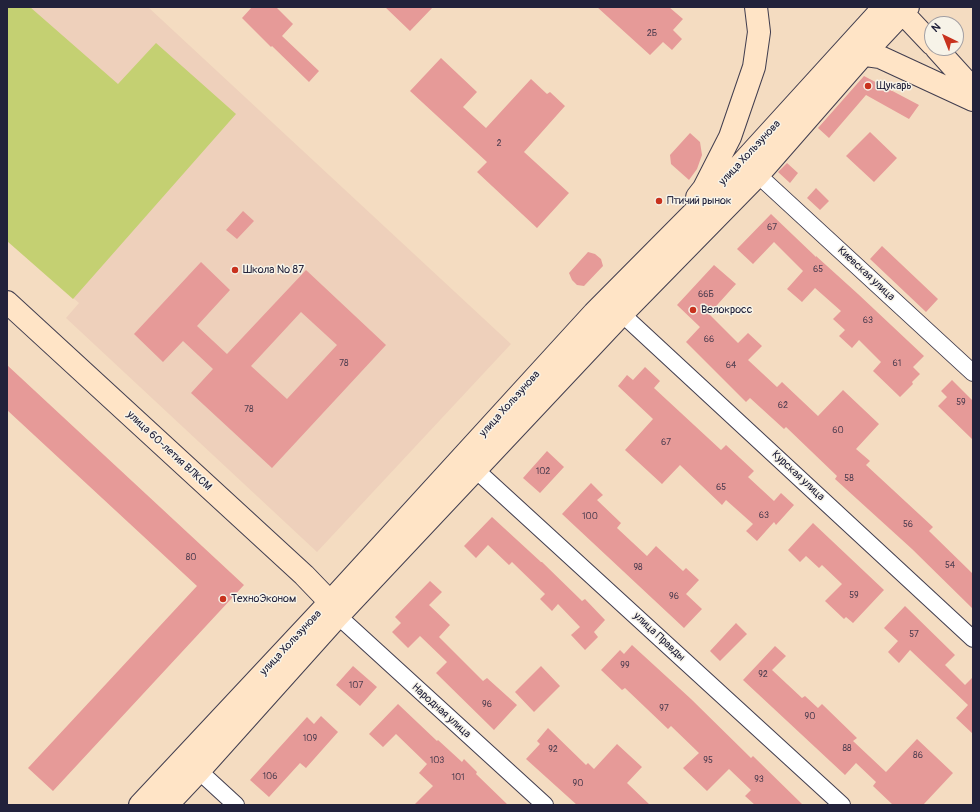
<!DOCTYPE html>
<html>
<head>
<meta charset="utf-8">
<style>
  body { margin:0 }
  #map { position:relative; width:980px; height:812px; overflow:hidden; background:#f4dcc1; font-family:Pangolin,sans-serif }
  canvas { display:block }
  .frame { position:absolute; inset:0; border:8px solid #22223b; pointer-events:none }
  .north { position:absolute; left:924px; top:16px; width:40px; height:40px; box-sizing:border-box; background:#f7f3e8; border:1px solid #a29fa3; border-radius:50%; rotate:317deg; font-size:11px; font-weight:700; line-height:16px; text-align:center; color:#22223b }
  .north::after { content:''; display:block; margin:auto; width:14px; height:18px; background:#c8321e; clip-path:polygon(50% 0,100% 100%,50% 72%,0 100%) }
</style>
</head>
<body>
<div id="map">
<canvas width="980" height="812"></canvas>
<div class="frame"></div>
<div class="north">N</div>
</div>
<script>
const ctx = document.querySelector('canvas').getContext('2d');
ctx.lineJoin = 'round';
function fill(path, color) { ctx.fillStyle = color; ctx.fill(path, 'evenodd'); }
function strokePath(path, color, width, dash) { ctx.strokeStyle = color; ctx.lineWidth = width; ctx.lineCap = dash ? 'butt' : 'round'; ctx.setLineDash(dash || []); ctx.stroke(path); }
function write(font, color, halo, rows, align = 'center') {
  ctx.font = font + ' Pangolin,sans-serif'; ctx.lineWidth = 3; ctx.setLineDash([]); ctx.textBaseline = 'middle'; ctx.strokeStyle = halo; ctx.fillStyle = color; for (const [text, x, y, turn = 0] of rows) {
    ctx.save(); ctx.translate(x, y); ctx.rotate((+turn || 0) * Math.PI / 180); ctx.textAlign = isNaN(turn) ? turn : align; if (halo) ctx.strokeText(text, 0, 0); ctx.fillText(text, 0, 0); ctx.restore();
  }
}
const built = new Path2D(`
  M7,7H148L511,344L317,552L66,318L79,303L7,241Z`);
const green = new Path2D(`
  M7,7H30L118,84L156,43L236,114L73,299L7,241Z`);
const building = new Path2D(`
  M252,7H276L293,24L282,36L319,71L309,82L272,46L271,47L242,18Z
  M385,7H433L410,31Z
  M597,7H669L683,19L673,30L682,39L672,50L663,42L650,55Z
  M441,58L477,92L463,107L486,128L531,79L547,94L550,92L565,106L524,152L569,193L537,228L477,172L487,162L410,91Z
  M864,76L919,105L909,119L866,95L829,138L818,128Z
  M870,132L897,158L874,182L846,156Z
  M690,133L700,142L702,155L697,169L689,180L671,164L670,155Z
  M787,163L798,173L790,183L778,172Z
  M816,188L829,201L820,210L807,198Z
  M243,211L254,221L237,239L226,230Z
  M771,214L816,257V256L858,294L924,356L913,367L920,374L912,382L913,384L900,397L873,371L881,362L859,340L852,348L839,336L845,330L833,319L841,311L815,288L802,302L787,289L803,271L774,242L753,264L737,249Z
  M882,246L938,299L926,312L870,259Z
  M588,252L595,254L601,259L603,266L584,286L577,285L572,280L569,273Z
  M201,262L230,290L197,326L227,354L306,270L386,345L272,468L191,393L213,369L183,341L163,362L134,334ZM301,312L337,345L287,399L251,366Z
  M714,265L736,284L709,314L738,343L748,333L762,346L748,360L777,387L782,382L818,416L843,390L879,424L856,449L870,461L866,465L933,527L929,531L973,574V609L912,549L835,479L837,476L786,427L784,429L750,398L746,402L686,342L700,327L677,305Z
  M7,365L244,585L53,791L28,768L197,586L7,410Z
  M645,367L660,381L654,388L721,450L726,445L754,471L748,477L774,501L781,493L794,505L776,525L774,522L757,541L746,531L753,524L726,500L722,505L680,465L662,484L625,450L653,419L618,386L627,375L633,380Z
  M952,380L973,401V440L938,406L947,397L941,391Z
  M547,451L564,467L540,493L523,478Z
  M591,483L603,495L597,500L621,523L617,528L647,556L656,546L683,571L686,568L699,580L686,594L702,609L684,628L562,514Z
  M492,517L541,562H542L582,601L585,599L605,620L594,632L598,637L585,650L571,635L580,627L558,604L552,611L540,599L545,594L512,562L509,565L488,545L476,558L464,546Z
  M813,523L884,590L853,623L846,617L844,619L825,601L842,584L822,565L819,568L806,556L800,562L788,550Z
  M430,581L442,592L429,605L450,625L439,637L483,681L487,678L517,705L494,730L436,673L447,662L420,636L408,648L392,632L401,623L395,617Z
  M905,606L955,655L945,665L965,685L973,677V734L956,718L968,705L910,650L899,663L888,652L898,641L884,628Z
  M736,623L747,634L720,661L710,651Z
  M632,645L691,699L751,758L753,756L803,805H755L745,796L751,790L729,769L707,791L683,768L699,753L671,726L668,729L625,688L622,690L601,670L620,650L624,654Z
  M775,646L786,656L772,670L802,698L805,696L818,708L822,704L857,738L853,741L886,772L917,739L953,773L923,805H893L873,786L876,782L856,763L845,775L743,680Z
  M353,666L377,687L360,706L336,685Z
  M541,666L560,686L534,712L515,692Z
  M398,704L437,741L438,740L462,762L464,759L477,772L476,774L508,805H414L433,786L419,773L427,764L396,734L383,747L369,734Z
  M321,716L338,732L306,768L300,763L269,797L250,780L307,717L314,724Z
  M548,728L586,765L588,763L594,769L617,744L642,767L627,783L650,805H577L526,759L540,744L537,741Z`);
const street = new Path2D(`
  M758,175L973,373
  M622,314L973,639
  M476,470L842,805
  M338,616L545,805
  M199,771L236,805`);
const secondary = new Path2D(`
  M897,7L932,44
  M936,48L973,89
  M852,53L880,57L973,100
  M697,197L704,188L730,137L754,67L759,32L756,7
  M7,302L304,575L330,602
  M140,805L330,602L594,313L732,174L884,7
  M167,805L199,771L338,616L622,314L758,175L863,55L908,7`);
const markers = [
  [868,86,4,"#c8321e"],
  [659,201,4,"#c8321e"],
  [235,270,4,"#c8321e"],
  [693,310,4,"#c8321e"],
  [223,599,4,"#c8321e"]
];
const numberNames = [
  ["2Б",652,34],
  ["2",499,144],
  ["67",772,228],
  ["65",818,270],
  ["66Б",706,295],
  ["63",868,321],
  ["66",709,340],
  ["78",344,364],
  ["61",897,364],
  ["64",731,366],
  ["59",961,403],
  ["62",783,406],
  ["78",249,410],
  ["60",838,431],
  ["67",666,443],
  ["102",543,472],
  ["58",849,479],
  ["65",721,488],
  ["63",764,516],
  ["100",590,517],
  ["56",908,525],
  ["80",191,558],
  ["54",950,566],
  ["98",638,568],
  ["59",854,596],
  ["96",674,597],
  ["57",914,635],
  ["99",625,666],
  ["92",763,675],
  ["107",356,686],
  ["96",487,705],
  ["97",664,709],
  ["90",810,717],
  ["109",310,739],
  ["88",847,749],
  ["92",553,750],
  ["86",918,756],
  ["103",437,761],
  ["95",708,761],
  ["106",270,777],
  ["101",458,778],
  ["93",759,780],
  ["90",578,784]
];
const poiNames = [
  ["Щукарь",876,86],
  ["Птичий рынок",667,201],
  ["Школа № 87",243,270],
  ["Велокросс",701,310],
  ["ТехноЭконом",231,599]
];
const streetNames = [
  ["улица Хользунова",750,153,-47],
  ["Киевская улица",866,274,43],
  ["улица Хользунова",510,404,-48],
  ["улица 60-летия ВЛКСМ",169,451,43],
  ["Курская улица",798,476,43],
  ["улица Правды",659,637,43],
  ["улица Хользунова",291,643,-47],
  ["Народная улица",441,711,42]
];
fill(built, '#eed0bb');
fill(green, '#c4d072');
fill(building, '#e69a98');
strokePath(street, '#423e4f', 18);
strokePath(secondary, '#423e4f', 24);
strokePath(street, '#fff', 16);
strokePath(secondary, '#ffe4c6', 22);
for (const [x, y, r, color] of markers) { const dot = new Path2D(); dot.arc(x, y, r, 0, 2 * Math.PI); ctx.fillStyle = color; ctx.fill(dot); strokePath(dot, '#f7f3e8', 1.5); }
write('9px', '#534052', null, numberNames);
write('11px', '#22223b', '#f7f3e8', poiNames, 'left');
write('11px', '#22223b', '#f7f3e8', streetNames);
</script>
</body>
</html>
